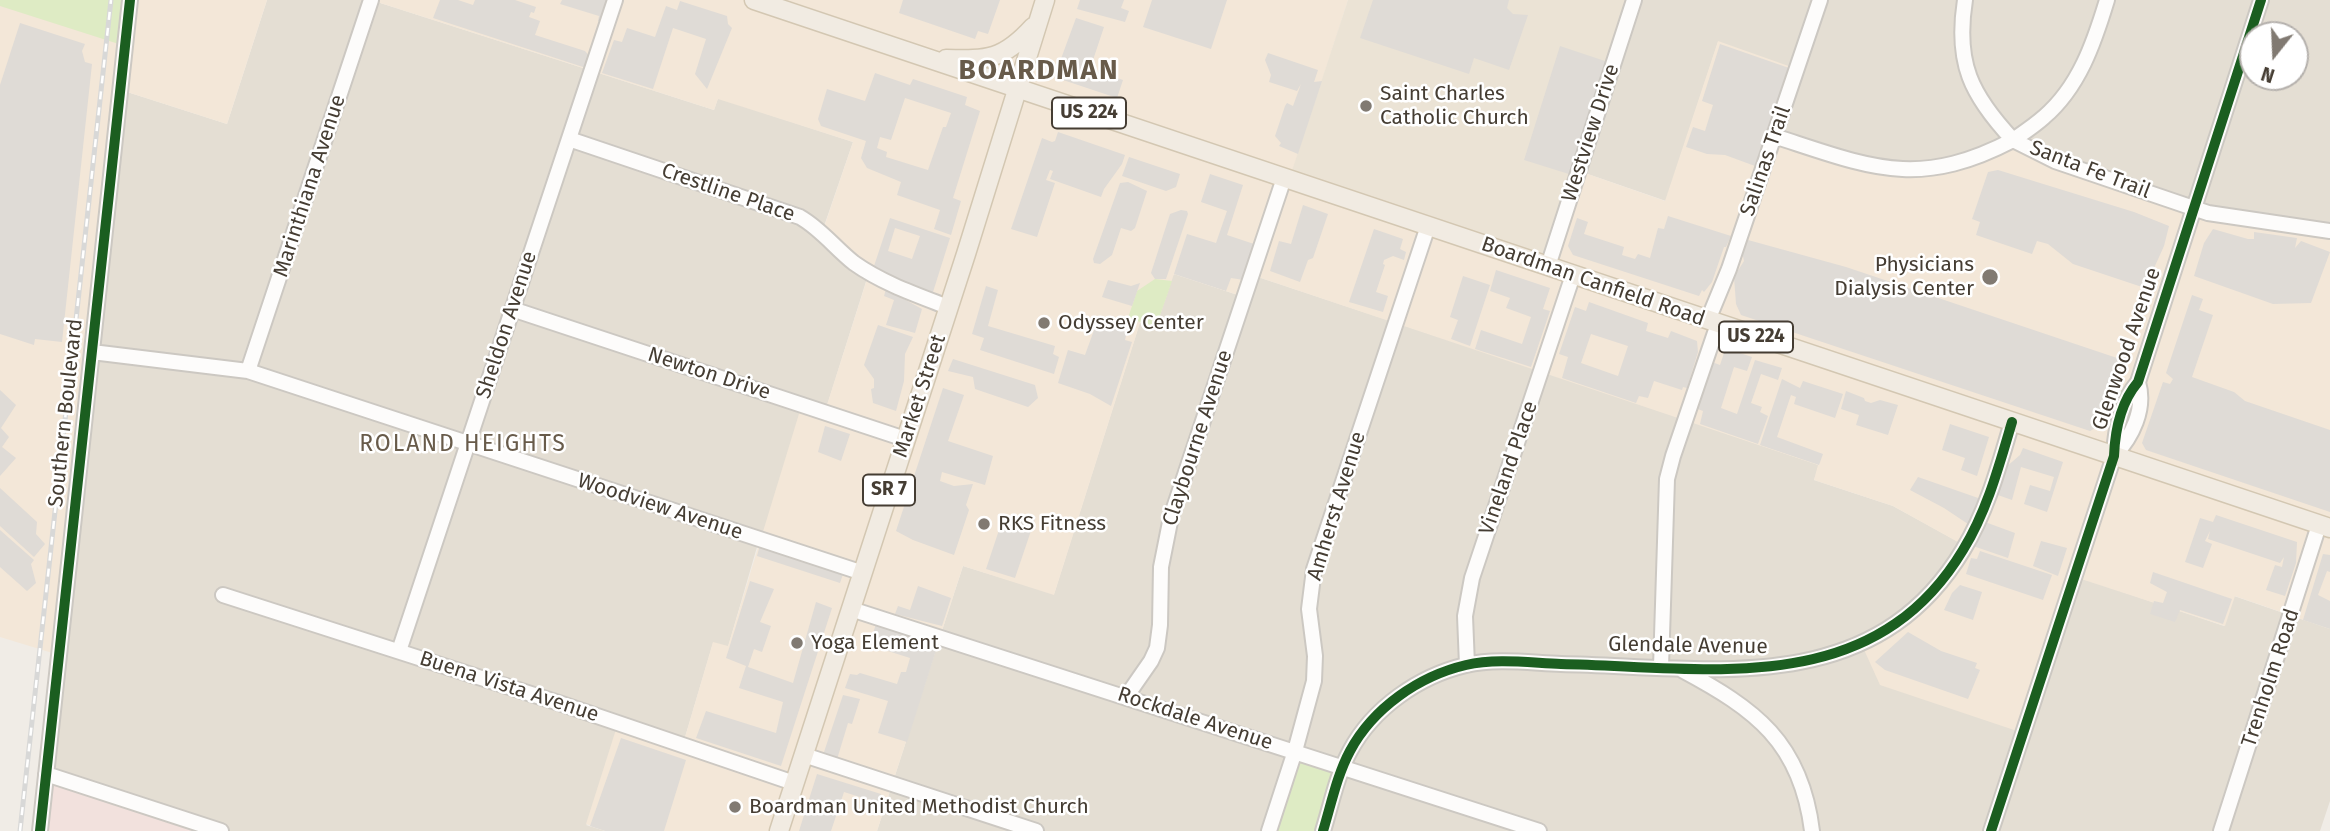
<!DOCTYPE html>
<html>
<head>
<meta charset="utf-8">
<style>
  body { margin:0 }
  #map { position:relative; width:2330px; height:831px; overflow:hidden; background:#f0ece6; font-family:"Fira Sans",sans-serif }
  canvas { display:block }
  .north { position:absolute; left:2239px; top:21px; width:70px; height:70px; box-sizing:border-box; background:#fff; border:2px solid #b5b1ad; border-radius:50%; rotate:198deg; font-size:19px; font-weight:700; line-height:28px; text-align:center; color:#453d33 }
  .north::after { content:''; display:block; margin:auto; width:24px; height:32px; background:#817a72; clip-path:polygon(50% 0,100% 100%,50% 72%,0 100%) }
</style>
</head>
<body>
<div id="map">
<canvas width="2330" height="831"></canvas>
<div class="north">N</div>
</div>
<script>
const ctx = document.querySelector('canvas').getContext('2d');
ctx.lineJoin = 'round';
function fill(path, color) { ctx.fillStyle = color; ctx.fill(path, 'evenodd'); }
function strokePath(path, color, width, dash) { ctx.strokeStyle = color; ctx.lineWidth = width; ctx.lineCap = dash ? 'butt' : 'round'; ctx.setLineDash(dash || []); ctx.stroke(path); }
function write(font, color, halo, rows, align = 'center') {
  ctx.font = font + ' "Fira Sans",sans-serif'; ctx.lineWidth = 5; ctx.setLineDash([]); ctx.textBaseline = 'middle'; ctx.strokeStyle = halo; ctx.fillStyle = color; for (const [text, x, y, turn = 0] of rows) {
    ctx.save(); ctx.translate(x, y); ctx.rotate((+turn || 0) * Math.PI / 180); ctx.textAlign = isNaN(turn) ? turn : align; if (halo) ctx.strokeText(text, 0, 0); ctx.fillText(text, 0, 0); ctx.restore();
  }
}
const residential = new Path2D(`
  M267,0H371L714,110L718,98L853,142L822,232L869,272L825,412L759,540L728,647L713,643L683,744L586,825L605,831H40L121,90L227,124Z
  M1634,0H2330V231L1919,170L1774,136L1718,42L1666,201L1579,171ZM2253,35H2295V77H2253Z
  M1174,274L1244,297L1252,275L1541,371L1819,465L1814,480L1893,506L1966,546L2075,576L2224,626L2234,596L2330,629V801L2320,831H877L963,566L1054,594L1140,322Z`);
const commercial = new Path2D(`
  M0,0H267L227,124L121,90L59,655L0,637Z
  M371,0H1348L1290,180L1579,171L1665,201L1718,41L1797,69L1775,136L1906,170L2013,140L2182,204L2330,231V629L2235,596L2225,626L2075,577L2023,733L1880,685L1861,643L1897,622L1965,546L1893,506L1814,480L1818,465L1252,275L1244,297L1174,274L1156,327L1140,323L1054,595L963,566L877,831H605L586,824L618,723L683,744L713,642L728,646L802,404L825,411L869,273L822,233L853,142L718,99L714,110Z`);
const education = new Path2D(`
  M1348,0H1634L1548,266L1289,180Z`);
const medical = new Path2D(`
  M52,783L198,831H47Z`);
const green = new Path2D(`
  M0,0H130L125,46L0,6Z
  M1155,279L1172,281L1156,327L1128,318L1137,291Z
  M1295,751L1344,767L1323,831H1269Z`);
const parking = new Path2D(`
  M440,0H458L473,5L475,0H515L536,7L534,13L531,12L529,17L540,21L535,35L585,51L590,57L586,68L433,18Z
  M562,0H610L602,22L598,21L599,16L560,4Z
  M903,0H1000L988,34L978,31L975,39L899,13Z
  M1080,0H1124L1121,8L1129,11L1125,22L1077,9Z
  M1152,0H1227L1211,49L1143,27Z
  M1373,0H1509L1507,8L1513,14L1528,15L1509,70L1474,58L1469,74L1360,38Z
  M680,1L727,16L728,24L732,28L707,89L695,74L706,39L673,28L653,89L602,73L614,40L622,42L627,28L655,37L666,6L677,10Z
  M1076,18L1104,27L1090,69L1123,80L1117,98L1060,79L1055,75Z
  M20,23L85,44L82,51L85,62L92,64L62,342L35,339L34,345L0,334V85Z
  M1720,44L1789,68L1755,166L1725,155L1707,154L1686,147L1693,127L1705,131L1713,105L1702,101Z
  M1560,46L1608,62L1572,175L1524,160Z
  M1268,53L1318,70L1314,82L1322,81L1298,154L1279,146L1281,143L1275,136L1285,106L1287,103L1293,106L1301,84L1297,91L1269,82L1271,75L1265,60Z
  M875,73L910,85L913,79L967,97L965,105L980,111L953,198L961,201L951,235L934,229L940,210L897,195L901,182L867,168L861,158L866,141L821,126L818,119L827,89L865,101ZM905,98L951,113L946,127H943L928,170L886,157L887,152L877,148L880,137L891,140Z
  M1058,132L1125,155L1122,164L1104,189L1101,197L1050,179L1053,171L1050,170L1046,180L1055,183L1037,237L1011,229L1042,138L1052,142L1055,141Z
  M1129,157L1180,174L1176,187L1166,191L1122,176Z
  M1998,170L2134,212L2169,226L2164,246L2145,288L2073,264L2048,244L2037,241L2032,254L1976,235L1980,222L1972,219L1988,172Z
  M1210,174L1243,185L1227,235L1257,245L1244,280L1231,278L1226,291L1174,274L1187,234L1216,243L1227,211L1201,202Z
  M1128,182L1147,191L1135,228L1131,231L1121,228L1112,255L1100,264L1094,263L1093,259L1120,183Z
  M1303,205L1328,214L1313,258L1308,260L1300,282L1270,271L1279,241L1291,244Z
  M1181,210L1187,211L1188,214L1166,279H1155L1151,273L1170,214Z
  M1668,216L1731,236L1726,247H1724L1712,282L1704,292L1702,290L1699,296L1573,255L1568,246L1577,218L1588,222L1584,234L1624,247L1622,255L1635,259L1638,254L1650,258L1658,228L1664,229Z
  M890,218L950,238L933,292H926L873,269ZM895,228L920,236L912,259L888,251Z
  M1374,229L1403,239L1400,249L1406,252L1404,260L1393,256L1384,260L1383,264L1385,265L1376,292L1388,296L1383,312L1349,302Z
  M2213,229L2248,239H2254V232L2297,238L2295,248L2301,241L2330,252L2311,303L2273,304L2194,276L2204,243Z
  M1748,240L1846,267L2123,360L2102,427L2099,426L2090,431L1741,315L1736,304L1734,277L1744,261L1742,252Z
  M1496,270L1550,288L1543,309L1550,311L1531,367L1475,349L1481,330L1522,344L1531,317L1506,308L1510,298L1490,291Z
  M1463,276L1490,285L1470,346L1451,339L1458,320L1450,317Z
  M1108,280L1131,286L1140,283L1132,306L1102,297Z
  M986,286L998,290L988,326L1055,346L1053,354L1059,357L1054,374L980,350L984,338L972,334Z
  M886,289L922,309L915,333L886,325L894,300L884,296Z
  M2192,295L2203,299L2199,310L2213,315L2192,377L2234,392L2245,401L2330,430V512L2146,450L2142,443L2163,382L2170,384L2173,379L2166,373Z
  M1589,302L1648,323L1646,331L1668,338L1671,331L1697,341L1698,352L1687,388L1683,387L1682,390L1654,381L1648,398L1639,396L1636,403L1562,378L1568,357L1559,354L1575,307L1586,311ZM1591,334L1628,346L1618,376L1581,363Z
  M1097,322L1127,332L1125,340L1132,342L1111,406L1090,394L1058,383L1068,350L1085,355Z
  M878,325L913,337L905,354L904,381L896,411L873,403L871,389L874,388V379L864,365Z
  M1731,350L1752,357L1747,371L1734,367L1721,408L1737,414L1755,360L1782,368L1778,380L1761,374L1751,403L1762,407L1760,412L1768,416L1758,444L1700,424L1703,411L1695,408L1712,362L1720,365L1724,353Z
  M953,359L1035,385L1038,398L1028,407L975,389L973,377L948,371Z
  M1782,379L1800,388L1803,381L1843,394L1835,418L1794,404L1796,397L1791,395L1777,437L1823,454L1819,465L1760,445Z
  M943,388L964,395L948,441L993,456L985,485L942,472L940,481L954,486L973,484L966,505L969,510L954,555L913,540L896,531Z
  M0,390L16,405L1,428L9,437L2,447L16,458L0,476Z
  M1846,391L1864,398L1865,401L1871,403L1880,400L1898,405L1888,435L1856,425L1859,415L1841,409Z
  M1950,424L1989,437L1977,476L1961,470L1965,458L1942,450Z
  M825,426L850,434L841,461L818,452Z
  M2023,448L2063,462L2047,512L2024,504L2030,485L2050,491L2054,477L2021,467L2012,500L1995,494L2005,468L2020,455Z
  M1918,477L1981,499L1971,526L1944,508L1910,490Z
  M0,488L37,522L36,534L45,544L34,557L0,526Z
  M1020,515L1035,519L1015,578L986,569L1003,518L1017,522Z
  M2216,515L2297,542L2296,563L2285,596L2266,590L2275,565L2282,567L2284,557L2280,563L2208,539L2210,531L2205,541L2212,544L2203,568L2185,562L2200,518L2213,522Z
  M1985,522L2015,533L2008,558L1973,546Z
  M0,530L34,560L31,564L36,583L27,591L0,567Z
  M761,541L845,568L840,583L757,556Z
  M2041,541L2067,548L2058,576L2033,566Z
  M1980,551L2052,575L2043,600L1966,574L1971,558L1977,559Z
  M2323,554L2330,555V572L2327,571L2318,595L2330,601V629L2303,620Z
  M2153,572L2232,599L2223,624L2180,610L2175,622L2150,614L2154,601L2163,603L2167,592L2150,583Z
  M750,581L774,589L760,622L771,626L762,652L754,649L748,667L793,683L816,602L832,608L781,766L696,738L706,711L776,733L783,702L739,688L746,666L726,658Z
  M1960,585L1982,592L1973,620L1944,610L1952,593Z
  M918,586L951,598L942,626L895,614L898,606L910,610Z
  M876,624L938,644L907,742L878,733L888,701L845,688L850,674L857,675L860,673L897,684L901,672H906L910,658L869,645Z
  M1908,632L1941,651L1977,663L1975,668L1980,670L1968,699L1885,670L1875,662Z
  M843,695L860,699L852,724L848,723L835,766L821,761Z
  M621,738L686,760L664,831H605L590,826Z
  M817,774L881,794L879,803L844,792L831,831H799Z`);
const minor = new Path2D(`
  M1965,0C1955,63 1971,95 2013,140C2023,133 2034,126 2044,117C2079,87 2094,43 2107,0
  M1774,136C1870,167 1917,190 2013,140L2055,161L2208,213L2330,231
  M569,139L800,217C821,229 835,248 854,263C882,283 917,295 948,307
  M1548,266L1634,0
  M512,309L905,439
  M1708,320L1729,269L1820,0
  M92,352L248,371L863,573
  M248,371L371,0
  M2114,456C2132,437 2146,409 2138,382
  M223,595L559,703L794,783
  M851,609L1539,831
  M399,651L615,0
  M1467,665L1465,616L1472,578L1573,275
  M1661,667L1667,479L1673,456L1718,324
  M1682,670C1755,709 1801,742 1812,831
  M1126,697L1151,661L1157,648L1160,625L1161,567L1171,517L1284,178
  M804,755L1036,831
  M46,774L221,831
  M40,831L130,0
  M1269,831L1295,751L1314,681L1315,656L1309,609L1314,569L1428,226
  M1323,831C1331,805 1337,775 1350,751C1373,708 1419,676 1466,665C1496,658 1531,663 1561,664C1708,667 1872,701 1963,550C1987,511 1999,466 2012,422
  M1991,831L2114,456C2115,431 2121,402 2138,382L2261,0
  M2221,831L2319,525`);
const major = new Path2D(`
  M754,0L2330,528
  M946,59C988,60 1003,60 1033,27
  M779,831L966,254L1045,0`);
const rail = new Path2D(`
  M20,831L111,0`);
const cycleway = new Path2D(`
  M40,831L130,0
  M1323,831C1331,805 1337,775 1350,751C1373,708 1419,676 1466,665C1496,658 1531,663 1561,664C1708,667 1872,701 1963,550C1987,511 1999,466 2012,422
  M1991,831L2114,456C2115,431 2121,402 2138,382L2261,0`);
const markers = [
  [1366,106,7,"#817a72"],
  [1990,277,9,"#817a72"],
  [1044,323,7,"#817a72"],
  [984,524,7,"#817a72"],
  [797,643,7,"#817a72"],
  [735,807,7,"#817a72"]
];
const shields = [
  [1089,113,74],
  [1756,337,74],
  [889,490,52]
];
const shieldNames = [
  ["US 224",1089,113],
  ["US 224",1756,337],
  ["SR 7",889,490]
];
const poiNames = [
  ["Saint Charles",1380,94],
  ["Catholic Church",1380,118],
  ["Physicians",1974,265,"right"],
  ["Dialysis Center",1974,289,"right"],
  ["Odyssey Center",1058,323],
  ["RKS Fitness",998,524],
  ["Yoga Element",811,643],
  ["Boardman United Methodist Church",749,807]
];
const streetNames = [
  ["Westview Drive",1591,133,-72],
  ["Salinas Trail",1766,161,-71],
  ["Santa Fe Trail",2090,170,21],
  ["Marinthiana Avenue",310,186,-72],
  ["Crestline Place",728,193,19],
  ["Boardman Canfield Road",1593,282,19],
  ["Sheldon Avenue",507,325,-72],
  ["Glenwood Avenue",2127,349,-71],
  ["Newton Drive",709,374,18],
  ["Market Street",920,396,-72],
  ["Southern Boulevard",66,413,-84],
  ["Claybourne Avenue",1198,438,-72],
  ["Vineland Place",1509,468,-71],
  ["Amherst Avenue",1337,506,-73],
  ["Woodview Avenue",660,507,18],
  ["Glendale Avenue",1688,646,1],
  ["Trenholm Road",2271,678,-72],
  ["Buena Vista Avenue",509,687,18],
  ["Rockdale Avenue",1195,719,18]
];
const neighbourhoodNames = [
  ["ROLAND HEIGHTS",463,445]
];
const districtNames = [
  ["BOARDMAN",1039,71]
];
fill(residential, '#e4ded3');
fill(commercial, '#f3e7d8');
fill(education, '#ebe3d5');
fill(medical, '#f2e1dd');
fill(green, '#deebc4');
fill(parking, '#dfdbd6');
strokePath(minor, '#ccc8c2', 18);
strokePath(major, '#d3c7b2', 21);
strokePath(minor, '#fdfcfb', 14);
strokePath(major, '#f1ebe2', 18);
strokePath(rail, '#d8d8d7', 5);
strokePath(rail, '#fff', 2.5, [8]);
strokePath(cycleway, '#1b5e20', 10);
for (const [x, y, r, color] of markers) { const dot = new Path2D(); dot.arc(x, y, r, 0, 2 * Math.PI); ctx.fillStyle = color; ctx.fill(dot); strokePath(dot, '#fff', 2.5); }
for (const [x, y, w] of shields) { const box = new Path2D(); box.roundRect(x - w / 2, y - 15.5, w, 31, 5); ctx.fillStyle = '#fff'; ctx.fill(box); strokePath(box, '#453d33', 2); }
write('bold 19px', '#453d33', null, shieldNames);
write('21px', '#453d33', '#fff', poiNames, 'left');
write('21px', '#453d33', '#fff', streetNames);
ctx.letterSpacing = '2px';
write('23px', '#685b4a', '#fff', neighbourhoodNames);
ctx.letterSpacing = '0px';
ctx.letterSpacing = '2px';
write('bold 28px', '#685b4a', '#fff', districtNames);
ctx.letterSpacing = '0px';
</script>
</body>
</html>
